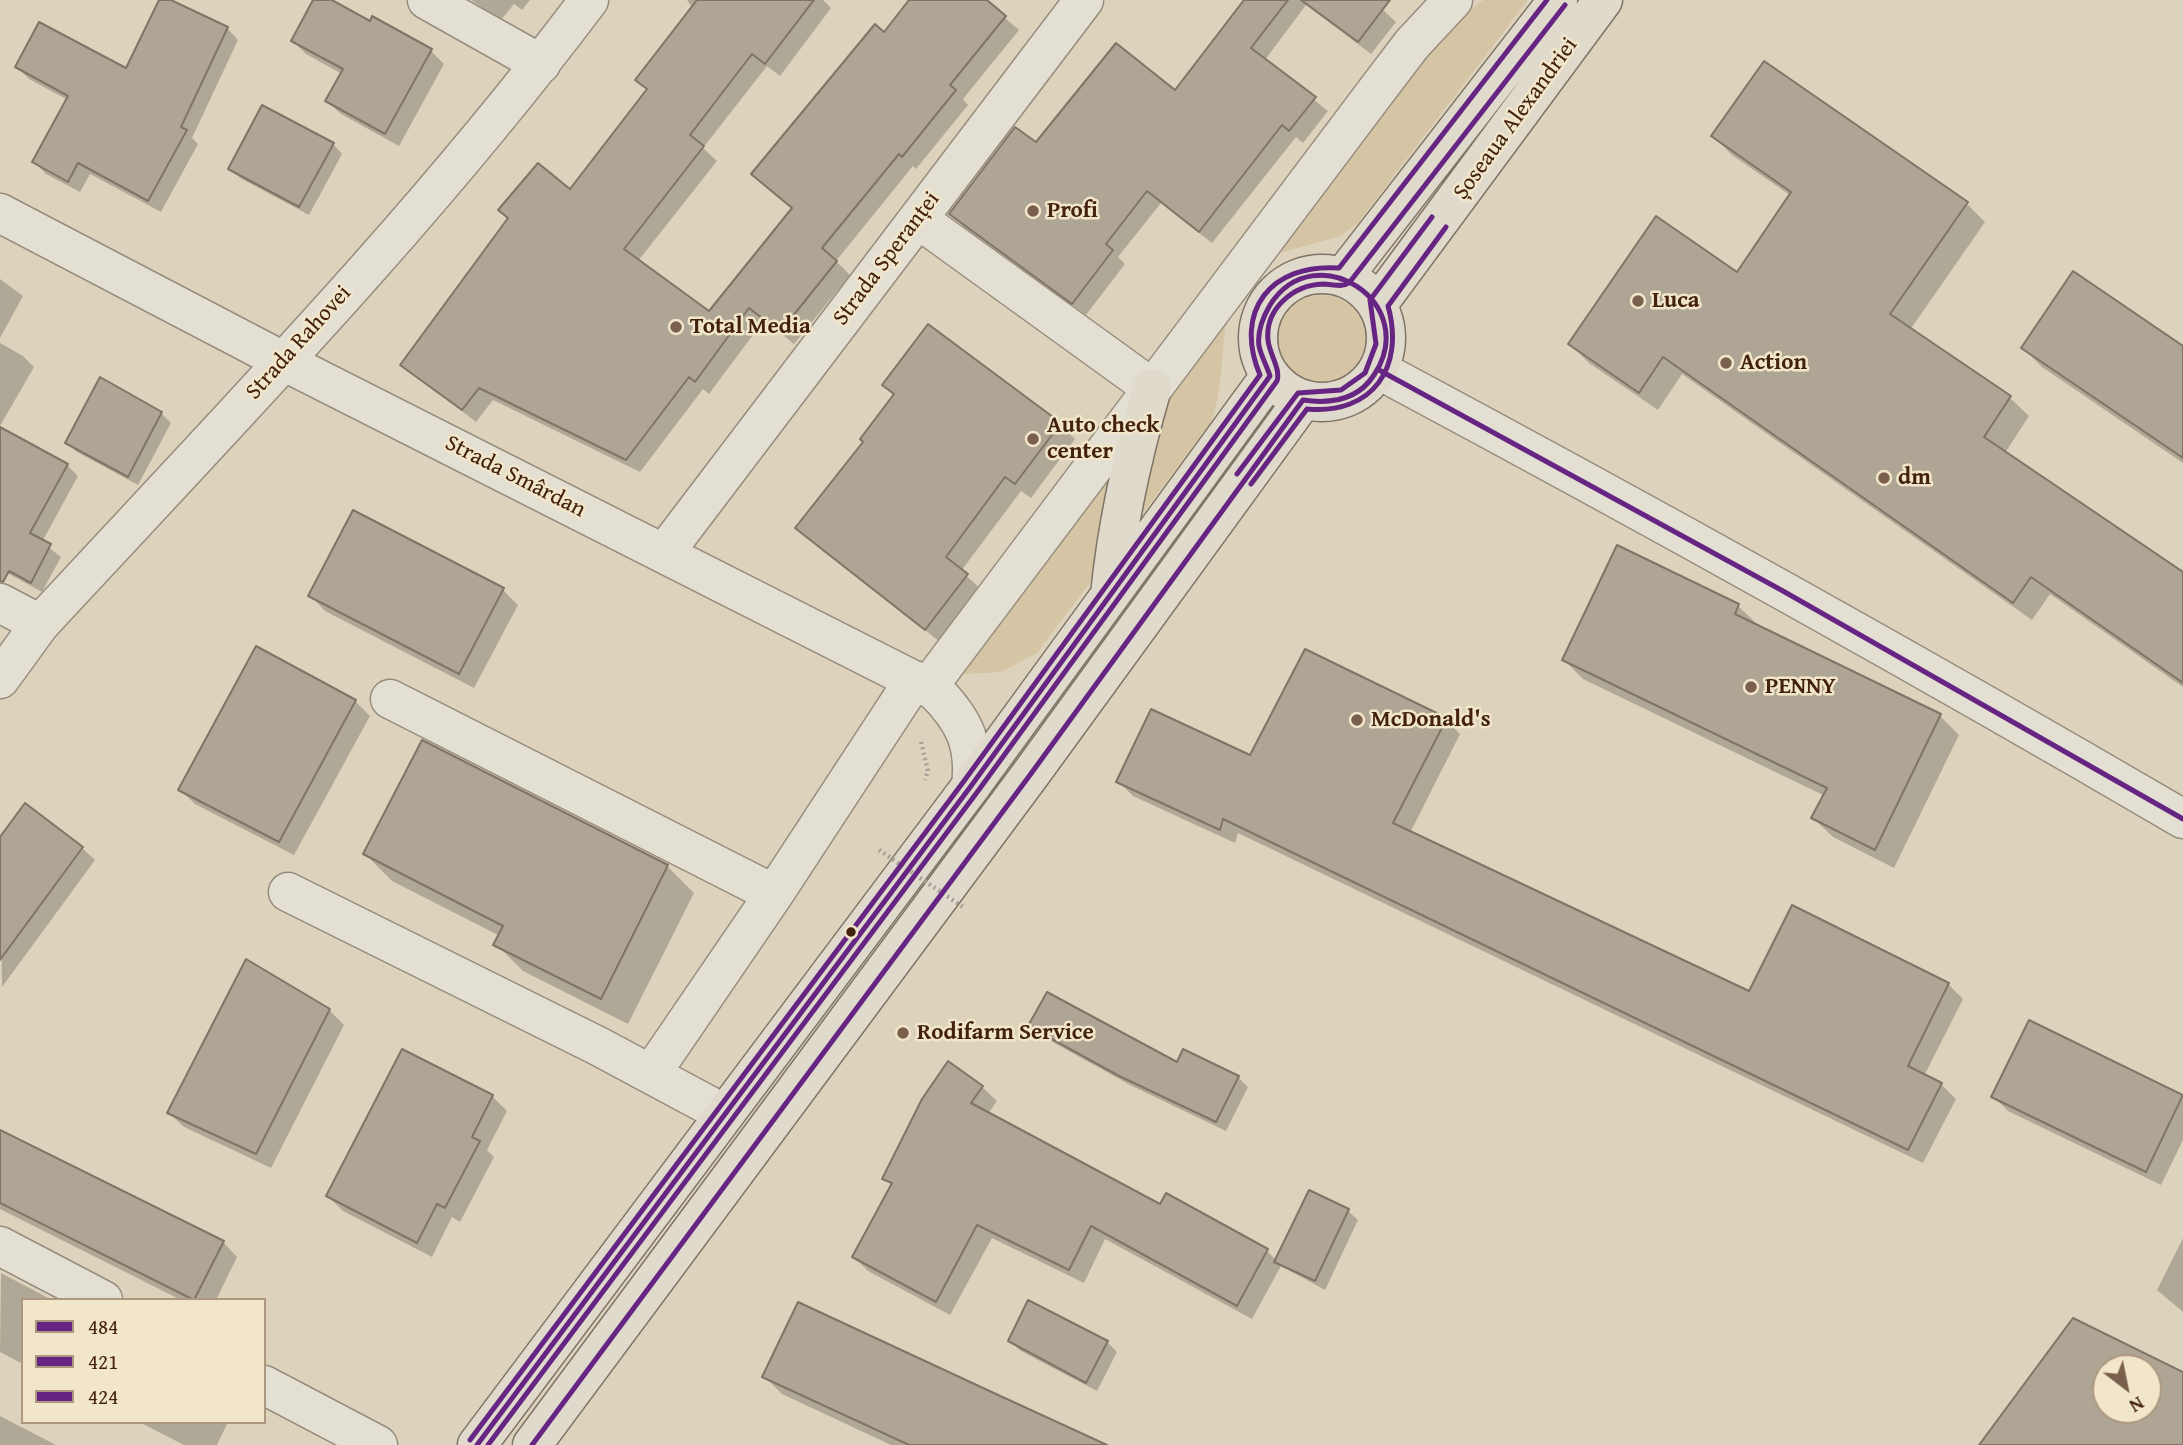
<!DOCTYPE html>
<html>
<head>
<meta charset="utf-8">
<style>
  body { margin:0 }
  #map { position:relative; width:2183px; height:1445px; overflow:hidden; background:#ddd3bc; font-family:"Gentium Book Plus",serif }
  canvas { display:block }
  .legend { position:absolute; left:21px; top:1298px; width:245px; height:126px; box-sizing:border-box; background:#f2e6ca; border:2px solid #ac977f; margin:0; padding:9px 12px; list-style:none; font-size:21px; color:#43210f }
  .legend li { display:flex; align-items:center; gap:14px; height:35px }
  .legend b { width:35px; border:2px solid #ac977f }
  .north { position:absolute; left:2092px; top:1354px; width:70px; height:70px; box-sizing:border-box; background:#f2e6ca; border:2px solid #ac977f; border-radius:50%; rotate:148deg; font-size:19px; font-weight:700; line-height:28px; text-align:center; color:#43210f }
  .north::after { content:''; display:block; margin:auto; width:24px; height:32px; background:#795f4c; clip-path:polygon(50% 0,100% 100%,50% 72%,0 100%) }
</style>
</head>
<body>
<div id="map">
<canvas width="2183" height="1445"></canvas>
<ul class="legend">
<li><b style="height:9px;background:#662483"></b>484</li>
<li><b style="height:9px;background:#662483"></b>421</li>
<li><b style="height:9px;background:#662483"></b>424</li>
</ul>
<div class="north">N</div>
</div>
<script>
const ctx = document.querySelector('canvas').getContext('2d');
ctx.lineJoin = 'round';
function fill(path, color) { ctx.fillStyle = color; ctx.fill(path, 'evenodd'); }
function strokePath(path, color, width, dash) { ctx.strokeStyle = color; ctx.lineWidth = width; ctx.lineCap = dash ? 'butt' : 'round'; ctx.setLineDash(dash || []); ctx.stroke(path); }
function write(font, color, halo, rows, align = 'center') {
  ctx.font = font + ' "Gentium Book Plus",serif'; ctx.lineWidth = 5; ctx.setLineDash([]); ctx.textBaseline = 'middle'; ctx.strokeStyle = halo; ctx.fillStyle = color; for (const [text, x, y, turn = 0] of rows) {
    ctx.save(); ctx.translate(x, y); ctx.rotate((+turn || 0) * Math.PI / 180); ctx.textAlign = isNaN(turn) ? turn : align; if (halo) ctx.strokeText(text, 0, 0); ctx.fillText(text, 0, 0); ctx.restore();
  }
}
const green = new Path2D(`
  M1483,0H1528L1357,224L1340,236L1270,256L1446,30Z
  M1278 339a44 44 0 1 1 88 0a44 44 0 1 1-88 0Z
  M1229,307C1220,345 1225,388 1210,424L1037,653L1001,672L966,674L963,670Z`);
const shadow = new Path2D(`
  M161,0L227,28L238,40L192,138L198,144L161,212L90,174L80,192L46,174L34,162L68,100L29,79L17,67L127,71Z
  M315,0H329L431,51L444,64L399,146L341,114L327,101L342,74L306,54L293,41Z
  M471,0H530L522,10L514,4L501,20Z
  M687,0H823L831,8L780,76L767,66L703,148L717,161L638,261L709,313L793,209L754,174L884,34L912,0H984L1019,30L963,99L968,105L916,169L913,166L836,261L850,275L794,344L764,320L709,394L703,389L640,472L493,400L476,422L402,364L571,191L648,90L637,80L693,9Z
  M1246,0H1372L1396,22L1371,54L1306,5L1265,60L1328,111L1303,143L1296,137L1212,243L1161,203L1118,257L1125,264L1086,315L964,227L951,214L1036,145L1175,93Z
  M1764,63L1967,204L1985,222L1910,330L2010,398L2029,416L2005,453L2183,574V687L2050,594L2032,620L1682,374L1658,410L1589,363L1570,344L1738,274L1790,195L1732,155L1713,136Z
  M333,144L342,154L309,215L240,178L230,168Z
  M0,279L23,296L0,338Z
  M928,326L1060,424L1075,439L1031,498L1021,491L961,571L982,590L941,643L797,527L865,442L895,396L884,385Z
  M0,343L23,356L34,367L0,426Z
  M2023,348H2183V463L2042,367Z
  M161,413L171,423L138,485L77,452L67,442Z
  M0,429L67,465L78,476L42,542L61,557L42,592L0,569Z
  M503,590L518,605L474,688L325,611L311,596Z
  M1738,606L1758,625L1940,716L1959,735L1894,868L1833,837L1813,818L1825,796L1583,679L1564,660Z
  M257,648L355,701L370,716L294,855L195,804L180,790Z
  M1446,719L1460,734L1410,833L1750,994L1948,984L1963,999L1924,1076L1941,1084L1956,1099L1923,1163L1238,833L1235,843L1133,796L1118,781Z
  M423,742L667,866L694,893L628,1024L523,971L496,944L500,936L392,881L365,854Z
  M0,840L82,848L95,860L2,987Z
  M329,1010L344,1025L271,1168L184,1127L169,1113Z
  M2029,1023L2183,1097V1140L2161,1185L2008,1111L1993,1096Z
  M1030,1026L1238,1077L1248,1087L1226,1131L1130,1085L1040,1035Z
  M982,1087L997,1101L988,1114L1160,1206L1267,1251L1276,1260L1310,1192L1348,1211L1358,1220L1325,1290L1281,1266L1252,1319L1105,1239L1084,1283L992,1238L950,1315L868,1271L854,1257L892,1186L885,1178Z
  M492,1096L507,1111L487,1150L494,1157L460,1222L452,1217L432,1257L343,1211L328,1196Z
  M0,1139L223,1242L237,1257L216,1300H181L0,1209Z
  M2183,1238V1312L2157,1290Z
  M1,1273L52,1300H23V1364L0,1352Z
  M1010,1340L1107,1342L1117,1352L1097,1391L1019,1350Z
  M764,1376L1103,1445H891L782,1394Z
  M0,1416L56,1445H0Z
  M139,1422H228L217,1445H184Z`);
const building = new Path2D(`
  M159,0H171L228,27L181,127L187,130L148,201L78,163L68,182L32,162L68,96L15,67L39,22L126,68Z
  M313,0H332L370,21L372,16L432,49L385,134L325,101L343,69L291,41Z
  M697,0H814L765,64L752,54L690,135L704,146L624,249L709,311L792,208L751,174L875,24L884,32L909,0H987L1006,16L950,85L956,90L902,157L899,154L822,248L837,261L780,332L749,308L695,382L689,377L626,460L479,388L462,410L400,365L508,218L498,210L538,163L570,189L647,89L635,80Z
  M1244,0H1288L1251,48L1316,97L1289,131L1282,125L1199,232L1147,191L1106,244L1113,250L1072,304L949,214L1015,127L1036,142L1116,43L1175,90Z
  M1301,0H1390L1358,42Z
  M1764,61L1968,202L1890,314L2011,396L1984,437L2183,572V683L2031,577L2013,603L1663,357L1639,393L1568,344L1656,216L1737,272L1791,192L1711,136Z
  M262,105L334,143L299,207L228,169Z
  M2073,271L2183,346V458L2021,348Z
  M928,324L1061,423L1015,484L1005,477L946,557L968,574L925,630L795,528L863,442L860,439L894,394L882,385Z
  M100,377L162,412L128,477L65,443Z
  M0,427L68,464L30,533L51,544L31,583L9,571L3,582L0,581Z
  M353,510L504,588L459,674L308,596Z
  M1617,545L1739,604L1735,614L1941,714L1875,850L1811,818L1827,788L1562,660Z
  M256,646L356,700L279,842L178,790Z
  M1305,649L1447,718L1393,823L1749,991L1792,905L1949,983L1908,1066L1942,1083L1908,1150L1223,819L1220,830L1116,782L1151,709L1250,755Z
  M422,740L668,865L601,999L493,945L503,926L363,854Z
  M25,803L83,847L0,960V837Z
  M246,959L330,1009L256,1154L167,1113Z
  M1047,992L1177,1062L1183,1049L1239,1076L1216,1122L1119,1076L1028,1026Z
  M2029,1020L2183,1095L2146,1172L1991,1097Z
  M402,1049L493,1095L472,1137L480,1141L445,1208L437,1204L417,1243L326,1196Z
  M948,1061L983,1086L971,1103L1160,1204L1166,1193L1268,1249L1237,1306L1091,1226L1069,1270L977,1225L936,1302L852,1257L892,1183L882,1179L922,1099Z
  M0,1130L224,1241L194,1300L0,1203Z
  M1309,1190L1349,1209L1315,1281L1274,1262Z
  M1028,1300L1108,1341L1086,1383L1008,1341Z
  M798,1302L996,1394L1107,1445H909L762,1377Z
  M2073,1318L2183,1372V1445H1979ZM2106,1368H2148V1410H2106Z`);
const path = new Path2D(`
  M921,742L928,771L925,780`);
const minor = new Path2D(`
  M427,0L541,64
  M0,213L283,361L935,691C964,720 976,745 971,786
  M918,219L1152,388
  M1379,370C1650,515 1918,664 2183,819
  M665,552L1084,0
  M0,603L40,624
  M0,679L40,624C228,421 423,221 589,0
  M928,687L1374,94L1412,44L1453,0
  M390,699L774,894
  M288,892L598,1046L723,1113
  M651,1074L774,894L914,680
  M0,1246L103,1300
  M264,1385L378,1445`);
const major = new Path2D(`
  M1258 338a64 64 0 1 1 128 0a64 64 0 1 1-128 0Z
  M1343,277L1558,0
  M1378,304L1603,0
  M1110,595C1117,524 1132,457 1152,388
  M477,1445L971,786L1270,376
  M532,1445L1030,775L1303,400`);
const pathBridge = new Path2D(`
  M879,850L963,907`);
const bus1 = new Path2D(`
  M1379,370L1783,591L2183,819
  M477,1445L971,786L1270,376C1267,366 1261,356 1259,346C1257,332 1263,317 1270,305C1315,234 1422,303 1374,375C1358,400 1330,404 1303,400L1030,775L532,1445`);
const bus2 = new Path2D(`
  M1251,484L1307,409C1373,415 1405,367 1388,306L1446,227
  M488,1445L978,791L1277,381C1281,369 1269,353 1268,340C1265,309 1293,285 1323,284C1332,284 1341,288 1349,283L1565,5`);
const bus3 = new Path2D(`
  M1237,474L1298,393L1341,390L1365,373L1376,344L1370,300L1432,217
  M470,1440L964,781L1260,375C1233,311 1271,263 1339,268L1547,0`);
const markers = [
  [1033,211,7,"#795f4c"],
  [1638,301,7,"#795f4c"],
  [676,327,7,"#795f4c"],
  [1726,363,7,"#795f4c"],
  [1033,439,7,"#795f4c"],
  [1884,478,7,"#795f4c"],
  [1751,687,7,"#795f4c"],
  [1357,720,7,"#795f4c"],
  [851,932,6,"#43210f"],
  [903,1033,7,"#795f4c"]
];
const streetNames = [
  ["Șoseaua Alexandriei",1516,119,-54],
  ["Strada Speranței",887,259,-53],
  ["Strada Rahovei",299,343,-48],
  ["Strada Smârdan",515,477,27]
];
const poiNames = [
  ["Profi",1047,211],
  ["Luca",1652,301],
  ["Total Media",690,327],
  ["Action",1740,363],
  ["Auto check",1047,426],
  ["center",1047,452],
  ["dm",1898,478],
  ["PENNY",1765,687],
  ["McDonald's",1371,720],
  ["Rodifarm Service",917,1033]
];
fill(green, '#d5c5a5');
fill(shadow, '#0003');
fill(building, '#aea594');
strokePath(building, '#7f7466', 2);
strokePath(minor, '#968c7d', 41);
strokePath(major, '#7f7466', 41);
strokePath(path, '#a79f95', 4.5, [2, 3.5]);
strokePath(minor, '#e4dfd3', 38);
strokePath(major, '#dfdacc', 38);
strokePath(pathBridge, '#a79f95', 4.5, [2, 3.5]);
strokePath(bus1, '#662483', 5);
strokePath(bus2, '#662483', 5);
strokePath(bus3, '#662483', 5);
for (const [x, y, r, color] of markers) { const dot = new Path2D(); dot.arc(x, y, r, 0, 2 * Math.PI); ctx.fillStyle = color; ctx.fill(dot); strokePath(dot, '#f2e6ca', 2.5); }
write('23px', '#43210f', '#f2e6ca', streetNames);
write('bold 23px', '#43210f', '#f2e6ca', poiNames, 'left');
</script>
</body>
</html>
